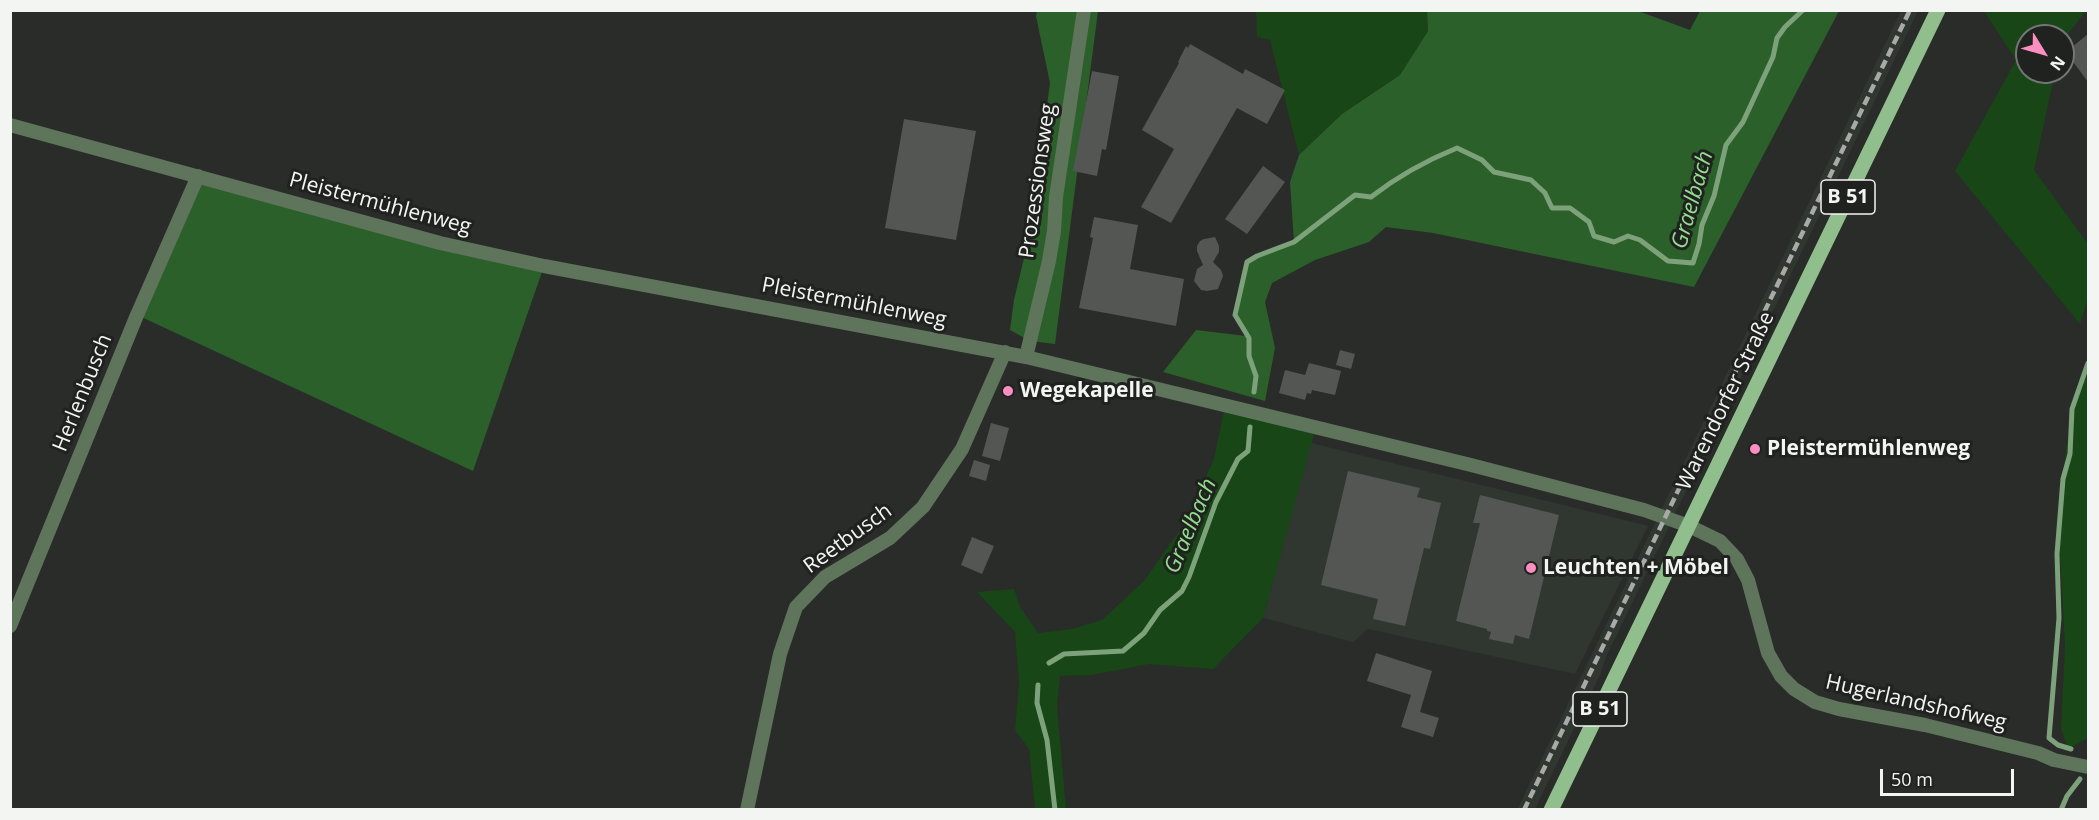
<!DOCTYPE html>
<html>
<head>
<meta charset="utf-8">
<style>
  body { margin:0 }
  #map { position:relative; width:2099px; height:820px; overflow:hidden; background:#2a2c29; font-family:"Open Sans",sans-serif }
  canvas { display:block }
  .frame { position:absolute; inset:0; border:12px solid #f3f5f3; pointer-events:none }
  .north { position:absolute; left:2015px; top:24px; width:60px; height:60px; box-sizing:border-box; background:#202220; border:2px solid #747674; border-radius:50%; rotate:127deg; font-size:16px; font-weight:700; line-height:24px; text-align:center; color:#f3f5f3 }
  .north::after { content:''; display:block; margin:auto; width:21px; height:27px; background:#fd8ec0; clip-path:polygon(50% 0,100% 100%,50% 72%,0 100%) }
  .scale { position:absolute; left:1880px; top:769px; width:134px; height:27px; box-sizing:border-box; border:3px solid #f3f5f3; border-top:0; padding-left:8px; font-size:18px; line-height:21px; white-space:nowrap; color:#f3f5f3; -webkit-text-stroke:4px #202220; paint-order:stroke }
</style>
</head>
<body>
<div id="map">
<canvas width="2099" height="820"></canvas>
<div class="frame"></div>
<div class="north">N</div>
<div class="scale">50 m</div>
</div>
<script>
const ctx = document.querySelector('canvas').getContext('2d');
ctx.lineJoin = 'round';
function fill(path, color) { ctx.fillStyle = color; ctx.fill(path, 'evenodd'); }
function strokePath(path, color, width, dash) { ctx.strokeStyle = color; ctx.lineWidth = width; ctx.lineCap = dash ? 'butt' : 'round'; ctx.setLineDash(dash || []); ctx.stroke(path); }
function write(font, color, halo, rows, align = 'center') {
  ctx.font = font + ' "Open Sans",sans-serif'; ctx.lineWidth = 6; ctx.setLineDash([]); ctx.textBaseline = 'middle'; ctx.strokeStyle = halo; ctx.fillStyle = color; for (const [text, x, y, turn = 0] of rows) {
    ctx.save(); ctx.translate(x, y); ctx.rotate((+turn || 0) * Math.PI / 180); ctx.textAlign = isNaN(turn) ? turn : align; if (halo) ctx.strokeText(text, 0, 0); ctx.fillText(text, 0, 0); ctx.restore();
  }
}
const built = new Path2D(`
  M1901,11H1918L1606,657L1600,675L1535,809L1517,810Z
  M1311,443L1648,526L1575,674L1368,629L1353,642L1263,618Z`);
const green = new Path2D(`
  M1256,11H1427L1428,31L1400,75L1342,114L1299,155L1270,40L1257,37Z
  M1984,11H2086L2063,40V36H2027V72H2055L2034,170L2088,244V298L2080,324L1955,171L2016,60Z
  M2088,358V738L2068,749L2061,728L2065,647L2058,510L2070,422Z
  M1225,405L1316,427L1263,618L1213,669L1149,664L1092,675L1060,676L1057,707L1066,809H1035L1029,749L1015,730L1019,683L1015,632L977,592L1014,589L1020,607L1038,633L1072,629L1102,620L1144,581L1184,524L1214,459Z`);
const forest = new Path2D(`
  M1037,11H1098L1055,344L1030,341L1010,330L1014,300L1030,233L1050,83L1036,16Z
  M1427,11H1638L1690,30L1700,11H1839L1694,287L1433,233L1386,227L1369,242L1315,260L1272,283L1265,302L1275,348L1265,401L1163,372L1196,330L1246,336L1235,315L1247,262L1257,256L1294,242L1290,182L1299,155L1342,114L1400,75L1428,31Z
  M198,176L544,266L473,471L137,315Z`);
const stream = new Path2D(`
  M1254,392L1256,376L1249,356V338L1235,315L1247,262L1257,256L1294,242L1355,195L1371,197C1398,176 1425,161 1457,148L1482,160L1494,172L1531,180L1545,193L1552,208H1570L1589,222L1594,236L1614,242L1628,236L1640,240L1668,261L1693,263L1699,244L1702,225L1714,196L1726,145L1743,122L1773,57L1777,38L1785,27L1803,10
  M1049,663L1064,654L1123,651L1144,633L1160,610L1182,591L1189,577L1216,502L1238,459L1248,451L1250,427
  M1038,685L1037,703L1047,740L1055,810
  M2071,749L2058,745L2049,738L2059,618L2057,554L2063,479L2070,454L2072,409L2088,363
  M2061,810L2067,796L2080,779`);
const building = new Path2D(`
  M2088,34V82L2066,52Z
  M1190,44L1243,74L1245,69L1285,90L1267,124L1237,108L1171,223L1141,207L1174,149L1142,130L1179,63L1178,62L1186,46L1188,48Z
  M1092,71L1119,76L1106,150L1102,149L1097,176L1073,171Z
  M904,119L976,131L956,240L885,228Z
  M1263,166L1285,182L1247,234L1225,219Z
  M1094,217L1138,225L1130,269L1184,279L1176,326L1079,308L1093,238L1090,237Z
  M1215,237L1219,246V252L1213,262L1221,270L1223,276L1218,289L1207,291L1201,290L1194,281L1197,269L1203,265L1197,251V246L1200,241L1204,239Z
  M1340,350L1355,354L1351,369L1336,365Z
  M1309,363L1341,371L1335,395L1312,390L1311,394L1307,393L1305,400L1279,393L1285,370L1305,375Z
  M991,423L1009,428L1000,461L982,456Z
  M974,460L990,465L986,481L969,476Z
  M1348,471L1420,488L1417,497L1441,503L1430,549L1424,548L1405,626L1373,619L1378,599L1321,585Z
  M1480,495L1559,515L1529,639L1515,635L1513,644L1489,639L1491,632L1487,631V629L1456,621L1480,523H1473Z
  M972,537L994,546L982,574L961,565Z
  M1376,653L1432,671L1420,712L1439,718L1433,737L1401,727L1411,695L1367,681Z`);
const minor = new Path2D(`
  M10,125L440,243L544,266L1026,357L1471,465L1644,510L1689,526L1720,541L1737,559L1748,580L1768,653L1781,676L1794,689L1815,702L1839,709L1925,725L2038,753L2054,760L2088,767
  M1026,357L1049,261L1054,231L1056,197L1084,10
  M10,626L137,315L198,176
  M747,810L780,654L796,607L825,577L890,538L923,507L962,449L1005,352`);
const primary = new Path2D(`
  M1551,810L1938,10`);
const rail = new Path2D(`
  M1524,810L1910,10`);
const markers = [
  [1008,391,6,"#fd8ec0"],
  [1755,449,6,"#fd8ec0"],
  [1531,568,6,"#fd8ec0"]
];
const shields = [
  [1848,197,54],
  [1600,709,54]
];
const shieldNames = [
  ["B 51",1848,197],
  ["B 51",1600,709]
];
const streetNames = [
  ["Prozessionsweg",1038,181,-82],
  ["Pleistermühlenweg",380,204,15],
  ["Pleistermühlenweg",854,303,11],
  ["Herlenbusch",83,393,-68],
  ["Warendorfer Straße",1726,401,-64],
  ["Reetbusch",848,539,-36],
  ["Hugerlandshofweg",1916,703,13]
];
const poiNames = [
  ["Wegekapelle",1020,391],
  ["Pleistermühlenweg",1767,449],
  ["Leuchten + Möbel",1543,568]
];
const waterNames = [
  ["Graelbach",1693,200,-74],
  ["Graelbach",1191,526,-67]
];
fill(built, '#303730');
fill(green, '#184616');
fill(forest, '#2c602a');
strokePath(stream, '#7da27b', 5);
fill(building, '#535653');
strokePath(minor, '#5e755c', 14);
strokePath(primary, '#90be8c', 15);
strokePath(rail, '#a8aaa8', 4.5, [9, 4.5]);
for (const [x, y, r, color] of markers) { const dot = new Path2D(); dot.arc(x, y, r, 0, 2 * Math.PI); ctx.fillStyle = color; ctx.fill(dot); strokePath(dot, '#202220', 2); }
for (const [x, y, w] of shields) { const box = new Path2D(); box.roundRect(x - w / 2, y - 17, w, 34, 4.5); ctx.fillStyle = '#202220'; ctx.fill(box); strokePath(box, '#f3f5f3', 1.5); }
write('bold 20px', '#f3f5f3', null, shieldNames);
write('21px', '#f3f5f3', '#202220', streetNames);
write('bold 21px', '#f3f5f3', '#202220', poiNames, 'left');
write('italic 22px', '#93dd8e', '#202220', waterNames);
</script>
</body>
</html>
